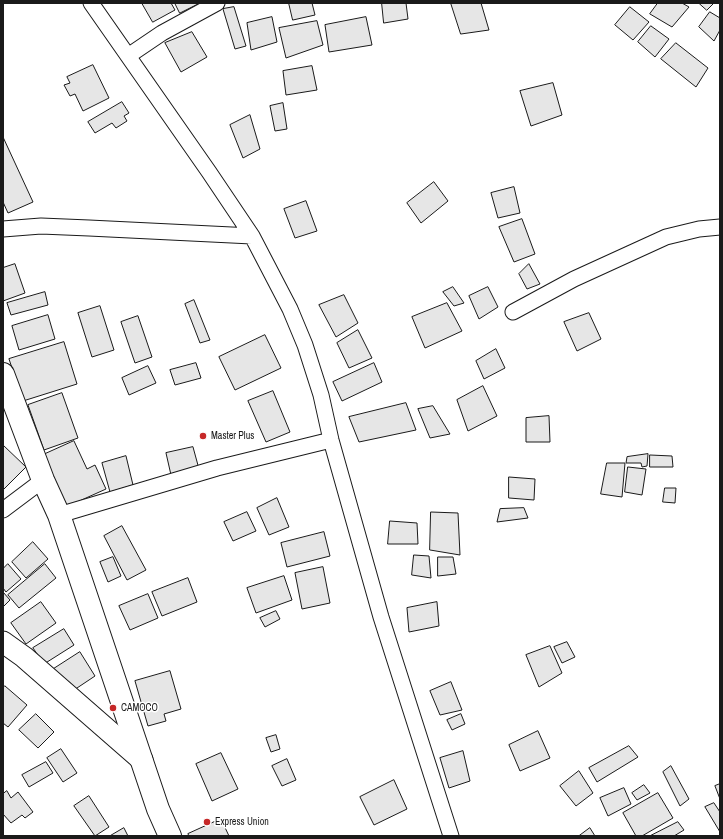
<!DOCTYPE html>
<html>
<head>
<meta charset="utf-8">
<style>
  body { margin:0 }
  #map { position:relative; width:723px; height:839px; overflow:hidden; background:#fff; font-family:"Archivo Narrow",sans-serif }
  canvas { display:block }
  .frame { position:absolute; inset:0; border:4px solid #1a1a1a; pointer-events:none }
</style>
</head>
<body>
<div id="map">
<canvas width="723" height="839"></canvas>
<div class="frame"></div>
</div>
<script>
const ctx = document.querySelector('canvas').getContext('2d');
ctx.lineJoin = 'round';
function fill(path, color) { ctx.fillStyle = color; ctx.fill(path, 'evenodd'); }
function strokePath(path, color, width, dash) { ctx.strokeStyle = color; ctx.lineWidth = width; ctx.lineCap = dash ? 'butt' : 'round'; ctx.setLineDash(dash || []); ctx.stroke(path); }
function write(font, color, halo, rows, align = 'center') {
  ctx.font = font + ' "Archivo Narrow",sans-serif'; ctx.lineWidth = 3; ctx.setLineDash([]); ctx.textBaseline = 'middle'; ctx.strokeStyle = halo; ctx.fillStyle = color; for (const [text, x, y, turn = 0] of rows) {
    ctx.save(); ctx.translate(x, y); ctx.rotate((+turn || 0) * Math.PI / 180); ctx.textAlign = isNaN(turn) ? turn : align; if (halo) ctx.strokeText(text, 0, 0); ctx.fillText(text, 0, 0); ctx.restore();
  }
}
const building = new Path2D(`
  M142,3H171L175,10L153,22Z
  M175,3H200L180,13Z
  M289,3H312L315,15L293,20Z
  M382,3H406L408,19L384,23Z
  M451,3H481L489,30L461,34Z
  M658,3H682L689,7L672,27L650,14Z
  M699,3H714L707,10Z
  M234,7L246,46L235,49L223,9Z
  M630,7L649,22L633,40L615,25Z
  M710,12L720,18V30L714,41L699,27Z
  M272,17L277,42L251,50L247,23Z
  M366,17L372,45L329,52L325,25Z
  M317,21L323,45L286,58L279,28Z
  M651,26L669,39L655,57L638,42Z
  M192,32L207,57L181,72L165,43Z
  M676,43L708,68L696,87L661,59Z
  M93,65L109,98L83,111L75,94L70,96L64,85L70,83L67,77Z
  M312,66L317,90L286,95L283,71Z
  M553,83L562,115L531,126L520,91Z
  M122,102L129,113L124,116L127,121L116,128L112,123L95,133L88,122Z
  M283,103L287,129L275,131L270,106Z
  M250,115L260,149L243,158L230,125Z
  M3,137L33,202L8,213L3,202Z
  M434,182L448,201L421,223L407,203Z
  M514,187L520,213L498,218L491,193Z
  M306,201L317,231L295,238L284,209Z
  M522,219L535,254L514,262L499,227Z
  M15,264L25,293L3,301V268Z
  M529,264L540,284L527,289L519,274Z
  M453,287L464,303L454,306L443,292Z
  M488,287L498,307L479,319L469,296Z
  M45,292L48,305L11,315L7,303Z
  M344,295L358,323L336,337L319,305Z
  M194,300L210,340L200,343L185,304Z
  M447,303L462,331L425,348L412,317Z
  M100,306L114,350L92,357L78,313Z
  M589,313L601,339L577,351L564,322Z
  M48,315L55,339L19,350L12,326Z
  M138,316L152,357L135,363L121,322Z
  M358,330L372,358L349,368L337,343Z
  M265,335L281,368L235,390L219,357Z
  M64,342L77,384L23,401L9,359Z
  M496,349L505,368L484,379L476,361Z
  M196,363L201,378L175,385L170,370Z
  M374,363L382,382L342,401L333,382Z
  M148,366L156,383L129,395L122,378Z
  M483,386L497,416L468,431L457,400Z
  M273,391L290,432L266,442L248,401Z
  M62,393L78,438L44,450L28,405Z
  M406,403L416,430L359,442L349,417Z
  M433,406L450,434L430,438L418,409Z
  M549,416L550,442H526V418Z
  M74,441L87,469L95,465L106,489L66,507L43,455Z
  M3,445L26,467L3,490Z
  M193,447L199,469L171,475L166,453Z
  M648,454L647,466L642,467L641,463H626L627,457Z
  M650,455L672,456L673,467H650Z
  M126,456L133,485L110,492L102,463Z
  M607,463H625L622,497L601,494Z
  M628,467L646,469L642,495L625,492Z
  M509,477L535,479L534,500L509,498Z
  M665,488H676L675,503L663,502Z
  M277,498L289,527L269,535L257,508Z
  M524,508L528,518L497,522L500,509Z
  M247,512L256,531L233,541L224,522Z
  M431,512L458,513L460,555L430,550Z
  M390,521L417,523L418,544H388Z
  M122,526L146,570L127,580L104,536Z
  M324,532L330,556L287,567L281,543Z
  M33,542L48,559L26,578L12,562Z
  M414,555L429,556L431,578L412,575Z
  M113,557L121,576L108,582L100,562Z
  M438,557H453L456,574L438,576Z
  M8,564L21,579L6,592L3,588V569Z
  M45,564L56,578L19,608L8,595Z
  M323,567L330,603L302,609L295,573Z
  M284,576L292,600L256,613L247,588Z
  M188,578L197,602L162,616L152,592Z
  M3,592L10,600L3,607Z
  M148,594L158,618L130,630L119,606Z
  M41,602L56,623L26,644L11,623Z
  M437,602L439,626L409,632L407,608Z
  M276,611L280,619L265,627L260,618Z
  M64,629L74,645L44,664L33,648Z
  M567,642L575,657L562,663L554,647Z
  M550,646L562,673L539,687L526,655Z
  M80,652L95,676L68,694L52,670Z
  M170,671L181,709L164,714L166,721L148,726L135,681Z
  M451,682L462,710L440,715L430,691Z
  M5,686L27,705L8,727L3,723V688Z
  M36,714L54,732L38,748L19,730Z
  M461,714L465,724L452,730L447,720Z
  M538,731L550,758L520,771L509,745Z
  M276,735L280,749L271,752L266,738Z
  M629,746L638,757L597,782L589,768Z
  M61,749L77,773L63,782L47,758Z
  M463,751L470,781L449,788L440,758Z
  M221,753L238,789L212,801L196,764Z
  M287,759L296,780L282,786L272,766Z
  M46,762L53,773L29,787L22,775Z
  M671,766L689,799L680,806L663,772Z
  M579,771L593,793L576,806L560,786Z
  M394,780L407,809L374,825L360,797Z
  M720,784V799L715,786Z
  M644,785L650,793L637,800L632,793Z
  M624,788L631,804L608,816L600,798Z
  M7,791L11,798L18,792L33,812L25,818L22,815L11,823L3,814V794Z
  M658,793L673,818L642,836H636L623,813Z
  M89,796L109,827L95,836L74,806Z
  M714,803L720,812V832L705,807Z
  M221,819L229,836H189L188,834Z
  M678,822L684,830L674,836H650Z
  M124,828L128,836H110Z
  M590,828L595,836H579Z`);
const street = new Path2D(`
  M91,3L209,172L252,236L290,309L305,345L321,395L331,440L381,617L451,836
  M128,56L162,33L217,3
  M3,229L41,226L89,228L252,236
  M513,312L574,279L666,237L699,229L720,227
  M3,510L43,480
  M59,515L217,468L331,440`);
const secondary = new Path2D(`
  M3,642L24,657L142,760`);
const highway = new Path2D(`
  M3,374L43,480L59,515L158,809L170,836`);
const markers = [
  [203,436,4,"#c62828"],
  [113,708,4,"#c62828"],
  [207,822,4,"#c62828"]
];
const poiNames = [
  ["Master Plus",211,436],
  ["CAMOCO",121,708],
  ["Express Union",215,822]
];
fill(building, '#e6e6e6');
strokePath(building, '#1a1a1a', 1);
strokePath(street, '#1a1a1a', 17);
strokePath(secondary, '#1a1a1a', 23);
strokePath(highway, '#1a1a1a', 24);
strokePath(street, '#fff', 15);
strokePath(secondary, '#fff', 21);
strokePath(highway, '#fff', 22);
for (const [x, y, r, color] of markers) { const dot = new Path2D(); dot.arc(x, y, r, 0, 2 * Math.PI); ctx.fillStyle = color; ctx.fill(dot); strokePath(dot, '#fff', 1.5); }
write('10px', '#1a1a1a', '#fff', poiNames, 'left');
</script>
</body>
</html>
